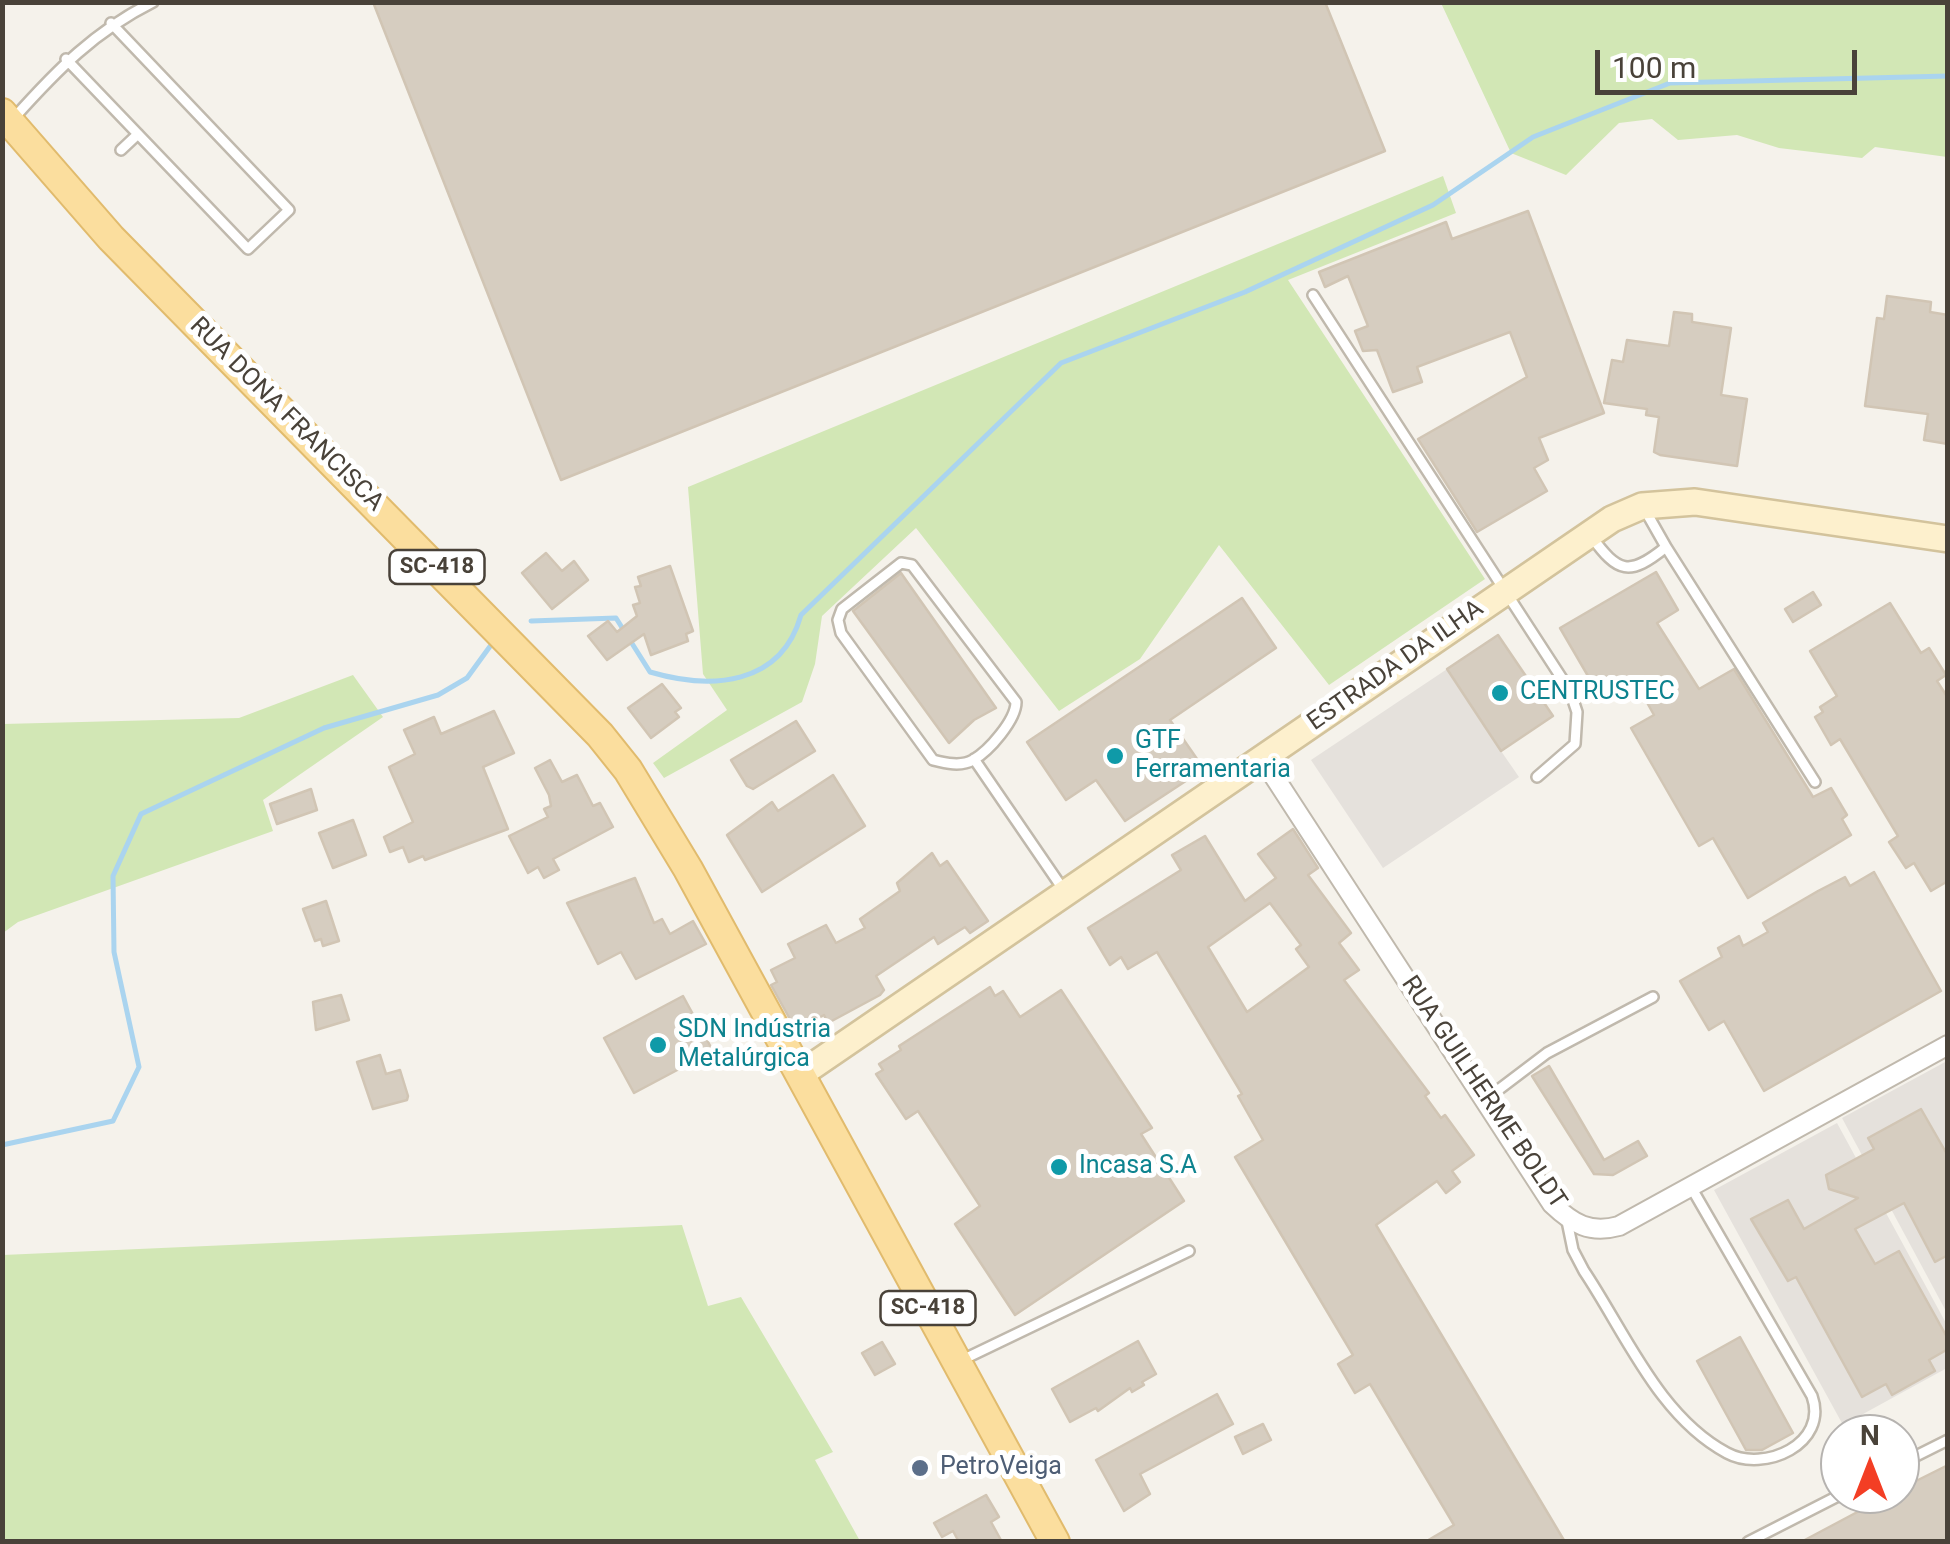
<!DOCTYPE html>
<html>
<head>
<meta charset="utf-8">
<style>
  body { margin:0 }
  #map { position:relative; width:1950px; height:1544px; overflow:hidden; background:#f5f2eb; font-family:Roboto,sans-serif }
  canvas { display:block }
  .frame { position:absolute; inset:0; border:5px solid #494239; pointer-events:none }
  .north { position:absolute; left:1820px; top:1414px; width:100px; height:100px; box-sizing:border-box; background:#fff; border:2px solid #b6b3b0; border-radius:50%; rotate:0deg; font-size:28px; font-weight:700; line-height:40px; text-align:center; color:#494239 }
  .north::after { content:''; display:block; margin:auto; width:35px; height:45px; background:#f33e24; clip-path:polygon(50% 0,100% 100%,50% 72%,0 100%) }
  .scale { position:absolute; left:1595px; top:50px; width:262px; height:45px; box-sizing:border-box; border:5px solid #494239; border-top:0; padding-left:12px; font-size:30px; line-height:35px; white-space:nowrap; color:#494239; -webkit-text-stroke:8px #fff; paint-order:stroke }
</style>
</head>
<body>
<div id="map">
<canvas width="1950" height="1544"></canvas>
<div class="frame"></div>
<div class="north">N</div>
<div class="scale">100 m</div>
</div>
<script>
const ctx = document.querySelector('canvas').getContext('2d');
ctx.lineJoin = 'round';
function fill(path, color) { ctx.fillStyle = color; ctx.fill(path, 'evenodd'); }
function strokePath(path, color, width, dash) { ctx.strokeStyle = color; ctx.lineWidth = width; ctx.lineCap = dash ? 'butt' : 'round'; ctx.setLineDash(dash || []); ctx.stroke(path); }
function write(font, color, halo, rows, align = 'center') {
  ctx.font = font + ' Roboto,sans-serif'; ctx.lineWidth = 10; ctx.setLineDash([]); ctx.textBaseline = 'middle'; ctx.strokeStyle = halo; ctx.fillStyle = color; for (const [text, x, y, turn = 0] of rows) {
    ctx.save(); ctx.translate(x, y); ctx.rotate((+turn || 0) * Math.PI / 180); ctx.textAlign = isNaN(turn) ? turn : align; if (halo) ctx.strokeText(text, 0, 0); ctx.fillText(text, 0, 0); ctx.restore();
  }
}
const industrial = new Path2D(`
  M1498,635L1553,716L1501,751L1519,777L1383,868L1311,760Z
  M1947,1061V1313L1842,1118Z
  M1837,1123L1947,1325V1368L1843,1425L1714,1190Z`);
const green = new Path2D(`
  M1441,3H1947V157L1875,147L1862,158L1779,148L1737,135L1678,140L1652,119L1619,123L1566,175L1511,153Z
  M1443,176L1456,213L1288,280L1485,579L1329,685L1219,545L1140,659L1059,711L916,528L822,616L815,664L802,702L664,778L653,763L727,710L703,674L688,487Z
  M353,675L383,717L263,800L273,831L18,922L3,933V724L239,718Z
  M682,1225L708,1306L741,1297L833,1452L815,1460L860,1541H3V1255Z`);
const stream = new Path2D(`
  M531,621L616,618L650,672C711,690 781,686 801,615L1061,363L1245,292L1433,205L1533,137L1670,83L1948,76
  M2,1145L113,1121L139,1067L114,952L113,876L141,814L324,728L438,695L467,678L491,645`);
const building = new Path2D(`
  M373,2H1325L1385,151L561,480Z
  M1528,211L1604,413L1539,438L1548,460L1534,468L1547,491L1477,532L1418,439L1527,377L1510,332L1417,367L1422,382L1393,392L1377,350L1363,351L1355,331L1368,326L1348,276L1325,287L1319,272L1446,222L1452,239Z
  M1887,296L1931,302L1930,312L1948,315V444L1924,440L1928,414L1865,406L1877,318L1884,319Z
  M1674,312L1692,314V322L1731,328L1721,395L1747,399L1737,466L1660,455L1654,452L1659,417L1646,415L1647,409L1604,403L1612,360L1623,362L1627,340L1669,346Z
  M546,553L562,571L574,561L588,580L552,609L522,573Z
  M670,566L693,631L686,634L688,641L651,655L644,634L607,660L588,636L608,621L617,632L637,616L633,605L640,603L635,587L641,586L638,577Z
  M1656,572L1678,610L1657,623L1699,689L1734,669L1813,797L1831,788L1847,815L1842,819L1851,835L1748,898L1713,838L1699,846L1631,728L1654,715L1635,681L1602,700L1560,628Z
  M901,573L996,708L974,720L949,743L853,611Z
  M1813,592L1821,605L1793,622L1785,609Z
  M1242,598L1276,648L1170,720L1204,769L1125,821L1096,780L1066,800L1027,742Z
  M1890,603L1921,653L1929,648L1946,675L1937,681L1948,698V881L1931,891L1914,863L1906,868L1889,842L1898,836L1840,739L1831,745L1815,717L1823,712L1820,707L1837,696L1810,651Z
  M1498,635L1553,716L1501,751L1447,669Z
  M662,684L681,708L675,712L679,717L651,738L628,708Z
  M494,711L514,753L483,767L508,829L425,860L423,856L409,862L403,847L390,852L384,837L413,822L389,767L415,754L404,730L434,717L441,734Z
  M796,721L815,751L753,789L747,786L731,760Z
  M550,760L562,782L577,775L593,806L600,803L613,827L553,859L559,870L544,878L538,867L528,873L509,836L548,817L544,809L551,806L549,795L535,768Z
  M833,775L865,826L762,892L727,835L772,802L778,811Z
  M311,789L317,810L277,824L270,804Z
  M353,820L366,855L333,868L319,833Z
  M1293,829L1318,868L1308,875L1351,933L1339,943L1359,970L1344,980L1429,1093L1425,1096L1441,1118L1445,1115L1474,1155L1452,1171L1460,1182L1446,1193L1437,1181L1376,1225L1565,1542H1425L1454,1525L1370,1384L1355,1393L1338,1364L1353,1355L1235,1157L1263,1140L1238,1096L1242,1094L1157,952L1128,969L1121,957L1110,965L1088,928L1181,870L1172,855L1205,836L1245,901L1276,878L1258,854ZM1270,903L1301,945L1296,949L1309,967L1247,1012L1208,947Z
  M932,853L940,866L947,861L988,921L970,933L965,927L938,944L934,937L876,976L884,990L880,995L828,1023L824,1015L796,1030L771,985L777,982L771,970L795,958L788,944L826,925L836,943L865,928L860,919L900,891L897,883Z
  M1874,872L1941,991L1764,1091L1724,1021L1709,1030L1680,981L1722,957L1718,948L1739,936L1743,946L1768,932L1763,923L1818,891L1845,877L1850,886Z
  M635,878L654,923L662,919L670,934L693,921L706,944L636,979L621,952L598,964L567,903Z
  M326,901L339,941L323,946L321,939L315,941L303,909Z
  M990,987L995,996L1003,991L1020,1017L1061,990L1152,1128L1141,1134L1184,1201L1015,1315L955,1224L980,1206L918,1111L906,1119L876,1074L883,1070L879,1064L901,1050L899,1046Z
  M341,995L349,1020L316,1030L313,1002Z
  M683,996L713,1051L634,1093L604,1038Z
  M380,1055L386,1074L400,1070L408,1096L407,1100L373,1109L357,1062Z
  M1549,1066L1604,1160L1638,1141L1647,1156L1613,1175L1594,1174L1532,1076Z
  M1921,1109L1948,1156V1255L1935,1262L1904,1203L1855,1229L1875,1264L1899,1251L1948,1339V1349L1929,1360L1935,1371L1892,1395L1886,1384L1862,1397L1796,1277L1788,1281L1751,1219L1788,1200L1804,1229L1858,1198L1829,1189L1826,1175L1874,1149L1868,1138Z
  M1740,1337L1793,1433L1762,1450H1746L1697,1361Z
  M1138,1341L1156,1374L1142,1382L1144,1385L1132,1392L1130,1388L1098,1411L1096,1408L1070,1422L1052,1389Z
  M882,1342L895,1364L875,1375L862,1353Z
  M1217,1394L1233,1424L1140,1474L1150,1494L1124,1511L1096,1460Z
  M1263,1424L1271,1440L1243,1454L1235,1437Z
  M1948,1465V1542H1801L1863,1509L1855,1494H1900V1489Z
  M986,1495L999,1517L991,1522L1002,1542H959L953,1531L942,1537L934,1523Z`);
const lane = new Path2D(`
  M66,59L248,249L289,210L111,23
  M14,118C57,70 95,31 153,2
  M121,150L138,134
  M1313,295L1570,691L1577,712L1575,744L1537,777
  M1645,510L1666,547
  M1591,536C1618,573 1629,577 1666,547L1815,782
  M901,563L912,565L1016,702C1016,720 989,751 973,760C961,767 945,763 933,760L841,633L838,620L842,609Z
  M974,759L1065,892
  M1485,1100L1547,1053L1653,997
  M1567,1221L1573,1250L1584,1271C1625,1332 1659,1417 1727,1453C1764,1473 1829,1444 1812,1396L1691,1187
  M960,1361L1189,1251
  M1900,1464L1948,1440
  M1748,1542L1842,1494`);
const street = new Path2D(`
  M1262,758L1552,1204C1573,1224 1590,1234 1619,1226L1948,1045`);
const secondary = new Path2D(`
  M801,1074L1612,519L1642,506L1695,502L1948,539`);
const primary = new Path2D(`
  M2,113L111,238L600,735L628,770L688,869L1055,1542`);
const markers = [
  [1500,693,10,"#0f9aa8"],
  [1115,756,10,"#0f9aa8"],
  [658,1045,10,"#0f9aa8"],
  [1059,1167,10,"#0f9aa8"],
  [920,1468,10,"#5c6f8a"]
];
const shields = [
  [437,567,95],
  [928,1308,95]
];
const shieldNames = [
  ["SC-418",437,567],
  ["SC-418",928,1308]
];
const streetNames = [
  ["RUA DONA FRANCISCA",286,415,45],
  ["ESTRADA DA ILHA",1396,666,-35],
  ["RUA GUILHERME BOLDT",1483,1093,56]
];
const cultureNames = [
  ["CENTRUSTEC",1520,693],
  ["GTF",1135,742],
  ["Ferramentaria",1135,771],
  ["SDN Indústria",678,1031],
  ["Metalúrgica",678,1060],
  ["Incasa S.A",1079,1167]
];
const serviceNames = [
  ["PetroVeiga",940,1468]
];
fill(industrial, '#e5e1dc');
fill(green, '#d2e7b5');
strokePath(stream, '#aad4ef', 5);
fill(building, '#d6cdc0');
strokePath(building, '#d1c5b4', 2.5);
strokePath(lane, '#c0b9ad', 14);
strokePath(street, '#c0b9ad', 22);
strokePath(secondary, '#d3c39c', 30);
strokePath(primary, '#e1bb6d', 32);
strokePath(lane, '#fff', 9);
strokePath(street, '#fff', 18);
strokePath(secondary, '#fdf0cd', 25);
strokePath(primary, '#fbde9e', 28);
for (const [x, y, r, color] of markers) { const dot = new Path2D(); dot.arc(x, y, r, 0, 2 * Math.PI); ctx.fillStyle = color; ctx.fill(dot); strokePath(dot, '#fff', 4); }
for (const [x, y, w] of shields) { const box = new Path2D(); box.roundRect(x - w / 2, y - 17, w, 34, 8); ctx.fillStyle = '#fff'; ctx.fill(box); strokePath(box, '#494239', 2.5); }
write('bold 22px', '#494239', null, shieldNames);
write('25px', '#494239', '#fff', streetNames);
write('25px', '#0d838f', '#fff', cultureNames, 'left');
write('25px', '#4e5e75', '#fff', serviceNames, 'left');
</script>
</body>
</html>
